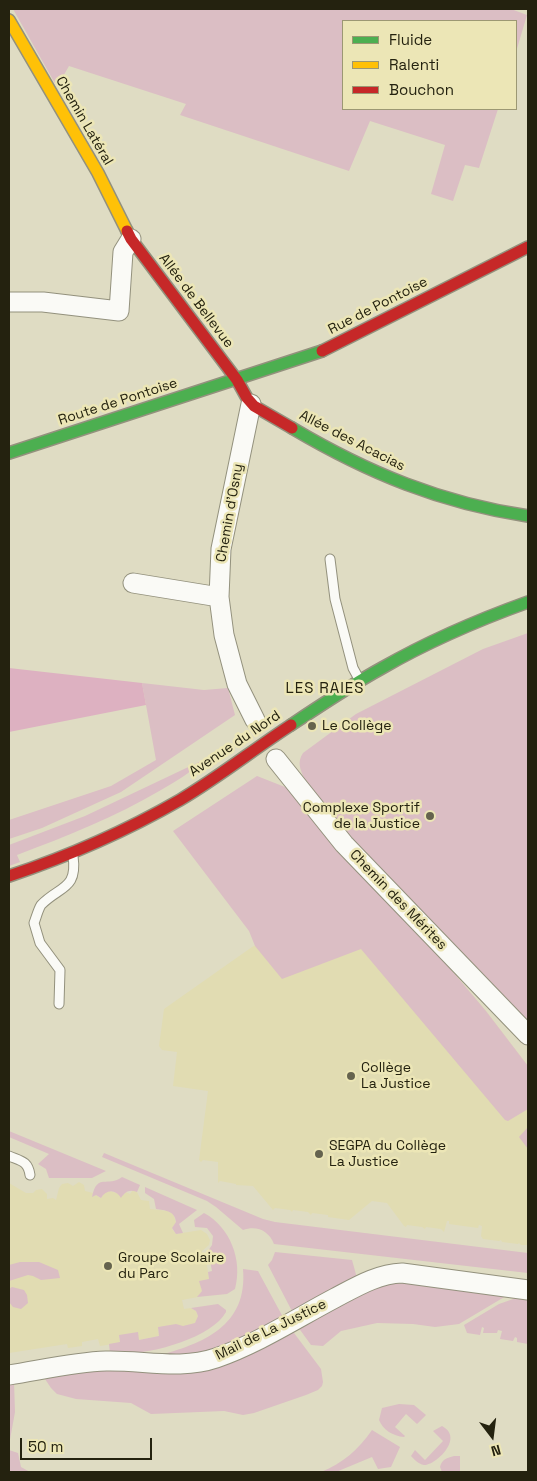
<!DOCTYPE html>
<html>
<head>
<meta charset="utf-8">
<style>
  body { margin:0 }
  #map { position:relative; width:537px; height:1481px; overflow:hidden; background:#dfdcc3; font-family:"Space Grotesk",sans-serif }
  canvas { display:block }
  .frame { position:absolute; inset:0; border:10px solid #24220f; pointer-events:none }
  .legend { position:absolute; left:342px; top:20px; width:175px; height:90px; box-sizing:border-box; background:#ece6b6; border:1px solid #9c9873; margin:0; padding:6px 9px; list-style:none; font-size:15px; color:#24220f }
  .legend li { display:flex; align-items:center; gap:10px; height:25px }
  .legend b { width:25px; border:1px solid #9c9873 }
  .north { position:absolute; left:467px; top:1411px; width:50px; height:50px; -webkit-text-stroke:4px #ece6b6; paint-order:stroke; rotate:165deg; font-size:14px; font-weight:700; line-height:20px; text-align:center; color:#24220f }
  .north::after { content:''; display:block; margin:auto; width:18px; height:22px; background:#24220f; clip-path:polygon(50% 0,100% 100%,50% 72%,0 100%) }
  .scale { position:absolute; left:20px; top:1438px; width:132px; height:22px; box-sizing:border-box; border:2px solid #24220f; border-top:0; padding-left:6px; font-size:15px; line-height:18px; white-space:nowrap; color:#24220f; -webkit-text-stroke:4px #ece6b6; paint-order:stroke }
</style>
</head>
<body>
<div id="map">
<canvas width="537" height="1481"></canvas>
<div class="frame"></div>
<ul class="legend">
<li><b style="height:6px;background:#4caf50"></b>Fluide</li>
<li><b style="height:6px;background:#ffc107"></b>Ralenti</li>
<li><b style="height:6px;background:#c62828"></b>Bouchon</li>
</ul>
<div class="north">N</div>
<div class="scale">50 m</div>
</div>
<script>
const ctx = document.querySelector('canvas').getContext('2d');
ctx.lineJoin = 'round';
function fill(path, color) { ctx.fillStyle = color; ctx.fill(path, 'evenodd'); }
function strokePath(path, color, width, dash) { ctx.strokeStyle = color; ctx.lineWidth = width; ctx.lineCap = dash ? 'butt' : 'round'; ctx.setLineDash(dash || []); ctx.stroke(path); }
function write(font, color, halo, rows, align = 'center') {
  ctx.font = font + ' "Space Grotesk",sans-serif'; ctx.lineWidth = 5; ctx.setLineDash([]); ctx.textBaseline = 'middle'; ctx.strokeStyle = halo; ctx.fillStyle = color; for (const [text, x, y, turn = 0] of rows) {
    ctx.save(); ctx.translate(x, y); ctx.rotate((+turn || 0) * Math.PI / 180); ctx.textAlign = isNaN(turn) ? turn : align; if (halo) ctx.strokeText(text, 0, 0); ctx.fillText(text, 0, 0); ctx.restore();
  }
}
const built = new Path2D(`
  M382,888L486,1011L528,1066V1245H521L519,1243L518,1244L502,1242L501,1240L499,1241L483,1239L481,1236L482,1226L479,1225L478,1228L449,1224V1221H447L444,1232L441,1229L426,1227L425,1229L422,1227L407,1225L406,1227L404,1226L387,1203L372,1201L349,1220L328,1217V1215L312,1213L311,1215L308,1212L293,1210L292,1212L290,1210L275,1208L273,1210L253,1186L236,1185V1184L220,1181L218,1183V1162L203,1160L201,1162L199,1160L208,1091L173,1086L177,1052L162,1050L159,1046L164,1009L252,947Z
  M79,1182L84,1185L85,1191L93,1193L92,1196L96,1195L101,1198L104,1193L110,1191L123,1195L126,1192L130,1194L133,1190L137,1192L141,1200L149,1201L150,1209L168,1211L173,1214L176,1222L172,1229L176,1234L201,1230L207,1234L210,1240L209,1245L202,1251L204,1259H206L209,1279L201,1285L202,1291L198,1297L182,1300L184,1309L191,1308L196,1311L198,1316L197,1321L193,1325L183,1326L158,1327L159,1336L139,1340L119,1336L120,1343L100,1346L98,1339L82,1342V1346L68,1348L67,1344L9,1353V1183L26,1193H33L36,1190L42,1189L47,1194V1199L53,1198L56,1200L59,1188L62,1184L68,1183L73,1186Z`);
const green = new Path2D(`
  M13,9H511L527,15L516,52V21H343V109H498L479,168L465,165L453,201L431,194L445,145L370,121L349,171L180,115L186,104L69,66L57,87Z
  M528,633V1029L361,854L304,778C300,769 297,762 303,753L356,714L483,649Z
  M142,683L204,690L228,688L235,715L121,792L42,828L9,839V820L111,786L156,760Z
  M201,761C190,774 176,781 161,790C115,817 67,836 17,855L20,862L9,866V845L85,816Z
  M257,776L290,789L382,888L486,1011L528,1066V1109L508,1121L505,1120L361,949L282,979L255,946L249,931L173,831Z
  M528,1127V1149L519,1137Z
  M9,1131L106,1171L92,1178H49L46,1169L38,1164L49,1154L9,1137Z
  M104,1153L263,1219L275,1222L528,1253V1273L274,1244C269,1231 257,1225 243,1230L216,1207L207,1201L102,1157Z
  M122,1177L140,1185L137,1192C129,1189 125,1192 121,1198C116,1189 106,1189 101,1198L96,1195L92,1197C97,1172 108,1188 122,1177Z
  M145,1187L197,1210L179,1224L183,1233L176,1234L172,1228L176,1222C175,1211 165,1210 156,1209L154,1199L145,1193Z
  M204,1213C230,1227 243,1260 235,1289L227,1294L197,1297L202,1291L199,1281L209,1279L208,1272L212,1271L208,1251L212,1245L213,1236L207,1228L195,1227L194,1220Z
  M275,1252L352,1260L357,1278L293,1313L268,1265L272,1260Z
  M20,1262H39L58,1270L60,1278L41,1280L33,1276L28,1275L9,1281V1265Z
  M243,1269L258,1271L284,1319L210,1354L156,1356C203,1344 248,1326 243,1269Z
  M403,1283L433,1285L506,1296L459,1324L435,1327L413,1324L377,1323L341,1331L323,1346L311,1345L298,1327L368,1290L387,1284Z
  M12,1287L24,1290L27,1295L28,1303L21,1309L13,1307L9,1302V1289Z
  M516,1298H528V1344L517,1342V1338L515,1337L513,1341L500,1339L502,1331L498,1330L497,1333H483L484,1328L482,1327L480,1335L467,1333L464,1325L499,1304Z
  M218,1304L226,1310V1312C211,1340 139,1358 110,1353L109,1344L120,1342L119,1335L138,1332L139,1340L159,1336L158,1327L176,1324L183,1326L195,1323L198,1316L196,1311L191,1308Z
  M291,1329L321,1369L323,1382L322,1386L318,1390L306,1395L254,1413L243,1415L224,1411L151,1414L131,1403L76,1399L57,1394L51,1388L43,1376L101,1367L154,1371Z
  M14,1381L15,1412L9,1445V1382Z
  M399,1404L414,1405L426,1415L417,1424L406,1414L395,1427L405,1436L404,1437C393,1436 383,1430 379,1420L382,1408Z
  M442,1426C465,1438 435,1466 424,1465C418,1464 414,1459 411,1456L415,1450L425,1460L443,1441L433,1431Z
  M372,1430L400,1447L391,1467L378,1469L372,1457L336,1472H321C343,1463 358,1450 372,1430Z
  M9,1450L18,1453L21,1467L30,1472H9Z
  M454,1456H460V1472H442L440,1467C442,1459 447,1458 454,1456Z`);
const forest = new Path2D(`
  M9,668L142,683L146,705L9,732Z`);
const lane = new Path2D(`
  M330,559L335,599L353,668L359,679
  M59,1004L60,970L40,943L34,923C36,918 38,910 41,905C59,886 78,890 73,856
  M9,1156C21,1161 28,1161 30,1175`);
const street = new Path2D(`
  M9,302H43L119,311L123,252L131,239
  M251,404L221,549L219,597L224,635L237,684L255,720
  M133,583L219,597
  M276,759L344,844L528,1035
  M9,1375C41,1370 74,1362 106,1361C143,1360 181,1370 216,1358C257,1344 297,1318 335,1298C356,1287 377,1274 402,1273L528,1290`);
const fast = new Path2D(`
  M292,428C368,473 441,503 528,516
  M9,453L322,351
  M291,725C321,705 351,685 382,668C429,641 478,620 528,602`);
const slow = new Path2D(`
  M9,20L98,173L127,231`);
const jam = new Path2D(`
  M127,231L131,239L237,380L247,398L254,406L292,428
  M322,351L528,247
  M9,876C69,856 126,831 180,800C219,777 254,749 291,725`);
const markers = [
  [312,726,5,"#65634e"],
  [430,816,5,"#65634e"],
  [351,1076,5,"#65634e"],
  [319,1154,5,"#65634e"],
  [108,1266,5,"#65634e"]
];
const streetNames = [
  ["Chemin Latéral",84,121,60],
  ["Allée de Bellevue",196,301,53],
  ["Rue de Pontoise",378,306,-27],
  ["Route de Pontoise",118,402,-18],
  ["Allée des Acacias",352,441,27],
  ["Chemin d'Osny",230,513,-80],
  ["Avenue du Nord",235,744,-34],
  ["Chemin des Mérites",398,900,46],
  ["Mail de La Justice",271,1330,-26]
];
const poiNames = [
  ["Le Collège",322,726],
  ["Complexe Sportif",420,808,"right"],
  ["de la Justice",420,824,"right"],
  ["Collège",361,1068],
  ["La Justice",361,1084],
  ["SEGPA du Collège",329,1146],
  ["La Justice",329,1162],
  ["Groupe Scolaire",118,1258],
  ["du Parc",118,1274]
];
const neighbourhoodNames = [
  ["LES RAIES",325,689]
];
fill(built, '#e1dcb2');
fill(green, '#dbbec4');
fill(forest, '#ddb1c1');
strokePath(lane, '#93917d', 11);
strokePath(street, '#93917d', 21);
strokePath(fast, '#93917d', 14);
strokePath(slow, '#93917d', 14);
strokePath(jam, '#93917d', 14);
strokePath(lane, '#fafaf6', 9);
strokePath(street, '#fafaf6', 19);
strokePath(fast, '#4caf50', 11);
strokePath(slow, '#ffc107', 11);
strokePath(jam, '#c62828', 11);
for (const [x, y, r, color] of markers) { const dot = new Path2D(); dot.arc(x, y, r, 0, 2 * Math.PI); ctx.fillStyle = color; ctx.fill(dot); strokePath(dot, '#ece6b6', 2); }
write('14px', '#24220f', '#ece6b6', streetNames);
write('14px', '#24220f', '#ece6b6', poiNames, 'left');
ctx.letterSpacing = '1px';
write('15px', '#24220f', '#ece6b6', neighbourhoodNames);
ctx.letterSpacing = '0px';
</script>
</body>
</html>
